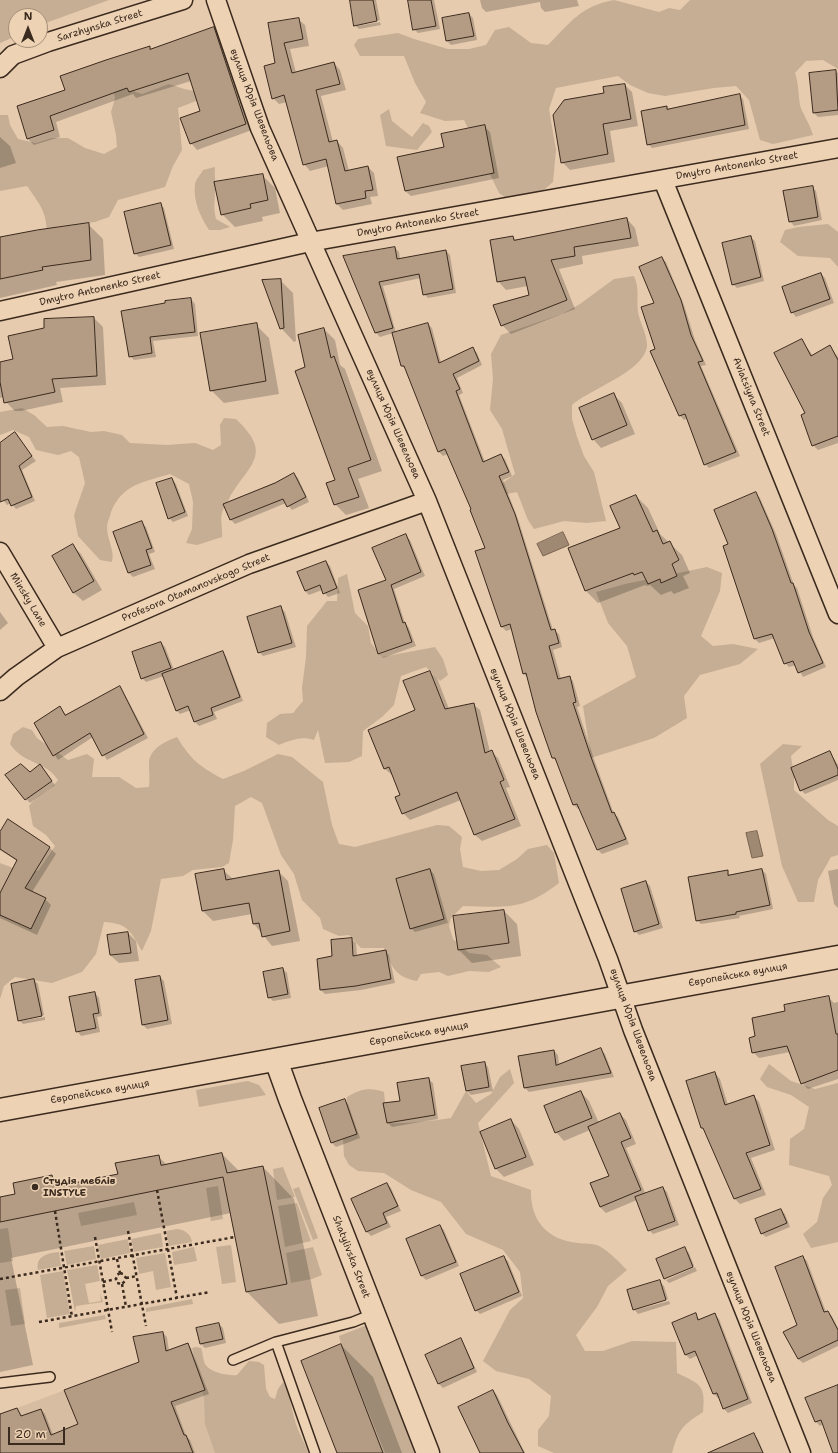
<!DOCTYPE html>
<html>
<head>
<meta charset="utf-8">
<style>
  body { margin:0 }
  #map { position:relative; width:838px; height:1453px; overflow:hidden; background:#e6cbae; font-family:"Shantell Sans",sans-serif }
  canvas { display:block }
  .north { position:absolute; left:8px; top:8px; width:40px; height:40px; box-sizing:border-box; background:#edd2b4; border:1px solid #a68f78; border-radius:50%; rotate:0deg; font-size:11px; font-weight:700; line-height:16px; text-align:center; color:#3b2a1e }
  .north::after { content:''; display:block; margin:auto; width:14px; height:18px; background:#3b2a1e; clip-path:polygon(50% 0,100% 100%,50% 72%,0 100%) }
  .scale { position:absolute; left:8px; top:1427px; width:57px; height:18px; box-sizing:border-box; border:2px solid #3b2a1e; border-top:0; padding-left:5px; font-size:12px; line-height:14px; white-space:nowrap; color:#3b2a1e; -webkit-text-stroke:3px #edd2b4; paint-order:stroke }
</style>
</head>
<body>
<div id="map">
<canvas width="838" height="1453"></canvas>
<div class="north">N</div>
<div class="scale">20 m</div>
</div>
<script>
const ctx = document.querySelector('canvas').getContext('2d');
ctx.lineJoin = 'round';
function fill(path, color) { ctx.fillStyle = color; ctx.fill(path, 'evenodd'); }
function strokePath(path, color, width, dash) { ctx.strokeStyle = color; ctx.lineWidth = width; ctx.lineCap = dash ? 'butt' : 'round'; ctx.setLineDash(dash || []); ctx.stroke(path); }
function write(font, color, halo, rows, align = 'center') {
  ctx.font = font + ' "Shantell Sans",sans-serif'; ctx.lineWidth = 3.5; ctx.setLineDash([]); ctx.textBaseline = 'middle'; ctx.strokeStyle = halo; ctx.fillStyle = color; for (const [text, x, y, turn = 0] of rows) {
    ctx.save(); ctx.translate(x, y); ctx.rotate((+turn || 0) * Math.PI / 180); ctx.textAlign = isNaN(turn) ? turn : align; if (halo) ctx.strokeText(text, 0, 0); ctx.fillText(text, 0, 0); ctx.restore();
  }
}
const built = new Path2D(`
  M188,1344L229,1453H36L17,1408Z`);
const green = new Path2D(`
  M0,0H109L40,25V16H16V36L0,43Z
  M614,0L659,12L669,8L680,10L690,0H838V69L823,60L806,61L795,73C799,85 798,93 800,105C802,113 810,124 813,135L773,144L760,140L749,100L736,86L714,88L665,96L648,93L630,85L618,76L556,88L549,109L556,150L553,182L538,195L510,201L499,193L464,120L445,121L420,113L426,102L415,83L404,56H360L354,45L358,39L398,33L414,39L448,49H469L486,45L495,30L509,27L531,43L548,45C571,22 581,6 614,0Z
  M125,80L133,91L142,94L169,84C179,87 187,91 198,91C211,91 223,86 236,86L231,95L196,101L178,108L182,150L173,166L165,187L118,200L109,217L95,222L59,227L54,237H47C47,212 41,206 27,186L0,191V115H8L10,125L18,139L36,143L52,138H68L85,148L104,154L117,147L116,135L111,112L115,98L112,83Z
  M389,109L392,121L412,137L423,123L429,126L432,132L417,150L386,146L380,115Z
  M215,167C214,175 216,182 215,190C215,203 213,206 216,219L230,227L220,230H209C200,216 193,201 195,184C196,179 201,174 203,170Z
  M828,224L838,232V267L830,258L798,256L780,242L785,230L798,227Z
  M634,276C640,290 636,298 638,312C640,323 647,334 647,345C646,371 590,389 572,405V419L577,437L584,456L594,472L606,521L587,523L564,521L534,529L528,520L517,492L491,497L496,488L515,474L502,429L490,410L493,379L491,354L501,335L562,314L580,304L614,279Z
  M22,408L34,415L47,427L63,426L91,432L104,431L122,435L130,443L167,445L195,443L213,450L221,445L220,425L224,418L236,419C275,456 248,464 229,499C227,503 223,508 222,513C220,520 223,530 222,537L197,545L186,543L192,529L193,502L189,484L170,474C144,482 122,484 111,512C110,517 107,522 107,527C107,540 115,550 112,562L100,560L78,536L74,515L85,483L79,457L71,451L58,455L36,450L29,437L13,430L0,435V412Z
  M707,567L722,573L720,591L701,636L713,646L733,644L758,649L740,664L700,675L684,696L687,718L654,738L591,758L583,706L636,677L627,646L608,623L596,592L625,584Z
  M347,574L355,613L368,626L371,643L382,657L435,647L443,659L448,675L440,681L426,667L401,676L394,705L382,717L363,731L362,756L349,762L325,763L318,730L314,740C301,736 292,740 279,745L266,737L267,723L280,714L293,713L303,701L302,688L306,657L307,626L327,601H337L338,578Z
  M23,727L32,730L37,738L68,760L87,754L94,759L92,777H119L136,788L149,787C150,779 149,772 149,764C149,749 164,742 177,737C191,760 199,766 223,779L244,771L278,754L292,757L323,782L332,825L339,844L355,847L437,825L449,826L462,837L460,849L463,867L481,871L499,870L517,859L528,849L547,845L554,853L559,883C523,911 506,907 463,906L451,918L449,926L453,939L469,953L487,955L501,967L489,972L469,971L448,976L439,972L421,974L417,981C395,977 392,967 384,948H361L349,935L339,936L323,929L320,918L302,900L294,874L281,855L262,803L251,797L235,806L233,840L229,863L222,867L193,870L183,876L161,879L151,931L142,951C131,932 128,923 104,922L96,954L82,972L52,983L15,977L4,986L0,999V863L21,871H38L55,846L46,835L33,826L29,806C37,795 50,791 58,780C46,761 23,764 10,744L13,734Z
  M783,744L802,746L791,756L794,776V790L828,820L838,826V855L831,857L818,880L814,902H798L782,866L760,764Z
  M769,1064L791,1081L815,1089L838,1083V1242L811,1248L803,1234L817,1222L823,1198L832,1185L829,1176L789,1165L790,1139L804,1129L809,1107L791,1095L767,1087L760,1079Z
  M510,1069L514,1083L478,1123L491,1176L531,1190C530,1220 547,1240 578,1243C584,1244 593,1243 599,1246C609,1251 619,1262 627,1270L608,1286L597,1307L576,1335L585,1351H603L632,1341L676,1342L677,1373C700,1384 706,1385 703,1412C682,1426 679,1428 672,1453H554L538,1446V1430L549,1416L551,1396L529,1379L496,1371L483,1361L510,1310L523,1298L520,1272L503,1250L466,1234L441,1202L411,1190L384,1173L358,1171L349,1165L344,1156L343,1139L347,1097C360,1089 370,1087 384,1092L387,1123C409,1124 430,1121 451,1118L466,1091L476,1103L491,1094L500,1077Z
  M248,1081L259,1085L266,1095L199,1107L196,1090Z
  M283,1167L295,1197L277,1200L273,1169Z
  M218,1186L223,1219L211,1221L206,1188Z
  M299,1187L318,1238L313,1240L293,1189Z
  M134,1202L137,1215L81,1226L78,1213Z
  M297,1203L311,1241L285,1247L278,1206Z
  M8,1228L13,1261L0,1263V1229Z
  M177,1229C185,1230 191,1234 192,1242L169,1246L166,1231Z
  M161,1233L163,1247L134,1252L131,1239Z
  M128,1239L130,1253L101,1259L98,1245Z
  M231,1245L236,1282L222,1284L216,1247Z
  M94,1246L96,1259L67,1265L64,1251Z
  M194,1247L197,1261L174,1265L172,1252Z
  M313,1247L322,1275L312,1279L291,1283L286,1253Z
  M59,1252L61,1266L38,1270C35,1256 48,1253 59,1252Z
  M165,1253L171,1287L156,1290L153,1271L139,1274L136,1258Z
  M97,1265L100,1281L85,1284L89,1303L101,1301L100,1293L103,1302L76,1306L75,1312L67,1270Z
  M63,1271L70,1314L47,1318L40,1275Z
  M20,1288L25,1324L11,1326L5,1290Z
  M192,1299L193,1304L146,1312V1308Z
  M105,1315L106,1319L59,1328V1323Z
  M367,1325L416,1453H385L341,1344L339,1336Z
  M196,1347L201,1348C203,1353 203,1360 205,1364C210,1373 229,1376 237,1375L249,1361L259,1362L264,1365L266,1389L270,1397L275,1399L278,1389L283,1382C291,1394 291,1410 296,1424C299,1434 305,1442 308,1453H215L205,1424L204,1398L192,1348Z`);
const water = new Path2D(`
  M563,532L569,545L543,556L537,544Z
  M757,831L763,856L752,858L746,833Z`);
const shadow = new Path2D(`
  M351,0H376L380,20L357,24V26L380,22L381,25L359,29L355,25Z
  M409,0H434L440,29L418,33L414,29Z
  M480,0H577L579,6L545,12L541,8L540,2L486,12L482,8Z
  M469,14L473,18L477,40L451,45L447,41Z
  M298,19L305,25L309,46L290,49L296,73L334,63L340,70L346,90L321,96L333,142L337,141L343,148L349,171L368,167L374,173L378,196L370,197L372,204L343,210L337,204L329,166L310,171L304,164L287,102L279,104L273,98L276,64L269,24Z
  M214,28L220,35L252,130L197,150L191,143L202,111L191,81L136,98L133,94L56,122L60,137L34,145L27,138L67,91L149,47L151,49Z
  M835,71L838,73V115L818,117L814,113L810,74Z
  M625,85L632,92L638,126L610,131L615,162L570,170L562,162L605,94Z
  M739,95L743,99L749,129L652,148L648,144L667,108L669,110Z
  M485,127L490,132L499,178L411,196L405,191L398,158L445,148Z
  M0,137L10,146L16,163L0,168Z
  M262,175L275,188L280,213L262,217L263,221L235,227L222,214L215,182Z
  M812,187L816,191L822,220L794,226L790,221Z
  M160,204L164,208L174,249L139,257L135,253Z
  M627,219L635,228L639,246L582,256L583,264L559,269L575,309L511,334L502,325L531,296L528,286L506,290L498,281L513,237L516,241Z
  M88,224L103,239L105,275L56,282L57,285L0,298V248Z
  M750,237L755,241L764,281L737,288L733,284Z
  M395,248L399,252L400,259L446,251L450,255L456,293L428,298L424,294L421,278L383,286L396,333L428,324L432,328L441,363L473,348L477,353L482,365L457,378L463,393L459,395L485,462L501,455L505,459L512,476L503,480L518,519L553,630L559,634L562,647L553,650L561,679L569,677L573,681L580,706L577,707L595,762L614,814L618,817L629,844L602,854L598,850L580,808L578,809L574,805L558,762L553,758L528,678L524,674L512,629L506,631L502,627L486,548L473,510L448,454L443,456L439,452L407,370L402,366L393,333L380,337L376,333L345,256Z
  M662,258L666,262L684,305L695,340L706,365L701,366L740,456L709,468L705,464L688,418L684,420L680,416L656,350V303Z
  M821,274L825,278L834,303L796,317L792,312Z
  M280,280L293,293L296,341L294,342L281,328Z
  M191,299L195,304L198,336L153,341L156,357L134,360L130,356L122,312Z
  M94,318L103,327L106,385L60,388L63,402L21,411H15L5,401L4,397L0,398V364L14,359Z
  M256,325L269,338L279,394L224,403L211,390Z
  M324,329L335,340L340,365L345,369L382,471L358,479L369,508L346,515L335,504L336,481Z
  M802,340L813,356L830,347L838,357V443L818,450L813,445L807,414Z
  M613,394L622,403L635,434L601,448L593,439Z
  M15,434L36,461L22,470L35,501L16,509L11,503L7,505L0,495V445Z
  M294,474L298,478L309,502L292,510L286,503L235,524L231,520L225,504Z
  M172,479L176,484L188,516L173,522L169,518Z
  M755,493L760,498L776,534L794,585L797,588L813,637L826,667L803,677L796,665L789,667L785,663L775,638L759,643L755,639L724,547L729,545Z
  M636,496L648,508L660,534L682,555L690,573L683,576L689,588L674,594L671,591L661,595L650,585L647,586L645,585L598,603L586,591L570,548L621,528Z
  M142,523L146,527L155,552L149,554L155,569L133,577L129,573L114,532Z
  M406,536L410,540L425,576L394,589L405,623L409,628L416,646L383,658L379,654L359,591L387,581Z
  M73,546L81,554L102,590L83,601L74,593L54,557Z
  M326,562L330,566L340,593L328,597L322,590L309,595L305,591Z
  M281,608L285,612L296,647L263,656L259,652Z
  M0,612L8,623L0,630Z
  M161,643L165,647L174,670L222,652L226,656L243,701L214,712L217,719L199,726L195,722L191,710L180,714L176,710L164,676L146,682L142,678Z
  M430,672L437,678L449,709L473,704L480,710L490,752L491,751L498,758L510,787L506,788L521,826L482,841L475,835L461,800L410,820L403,813L402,795L393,775H392L385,769L370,730L416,711Z
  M119,687L123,691L148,738L107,760L93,737L58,760L35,724L60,708L66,715Z
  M830,752L838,765V780L805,794L801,790Z
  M40,766L55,785L30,803L26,799L30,773Z
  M0,834L49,847L56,854L32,892L45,899L51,905L37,935L0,918V895L17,861L0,850Z
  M838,869V908L834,904L828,871Z
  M223,870L233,879L278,871L288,881L300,941L272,946L254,924L252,914L213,921L203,911Z
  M430,870L434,874L448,923L415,932L411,928Z
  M762,870L766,874L773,909L739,916L740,918L701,924L697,920L727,872L731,876Z
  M646,882L650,886L663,928L639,935L635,931Z
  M504,911L517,924L521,956L472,963L459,950Z
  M128,933L136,941L139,961L119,963L110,955Z
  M351,939L356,943L357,956L385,951L389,955L395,983L361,990L325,994L321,990L318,960L333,957Z
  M283,969L287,973L291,998L273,1001L269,997Z
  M160,977L164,981L172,1024L147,1029L143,1025Z
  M34,980L38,984L44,1015L21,1019V1021L45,1017V1020L23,1024L19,1020Z
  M95,993L99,998L102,1016L97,1017L100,1032L81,1036L77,1031Z
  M829,998L834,1003L838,1002V1079L808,1089L802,1083L790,1052L759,1058L753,1052L756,1037L786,1012Z
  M601,1050L605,1054L614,1077L529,1092L525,1088L554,1051L558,1055L559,1065Z
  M484,1063L488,1067L493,1091L471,1095L467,1091Z
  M715,1073L720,1079L728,1105L754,1096L759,1102L775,1150L751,1158L766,1195L740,1204L735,1199L705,1131L702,1128Z
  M428,1079L433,1083L438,1119L392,1127L388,1123L401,1101Z
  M581,1092L589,1101L599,1123L620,1114L626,1120L636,1144L626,1148L646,1195L663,1188L667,1192L679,1225L653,1234L649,1230L637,1200L606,1213L600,1207L610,1176L590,1130L564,1141L556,1132Z
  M344,1100L348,1104L360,1138L336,1147L332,1143L320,1109Z
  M511,1120L519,1129L534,1165L504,1177L496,1169L481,1132Z
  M222,1154L240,1172L263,1167L294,1199L318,1316L279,1324L247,1292L231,1213L11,1258L33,1365L0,1372V1198L16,1195L52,1176L62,1186L119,1175L158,1156L167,1165Z
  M387,1184L391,1188L401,1211L386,1217L391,1227L371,1236L367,1232Z
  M781,1210L785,1214L790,1227L766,1237L761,1233Z
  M440,1226L444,1230L459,1266L426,1280L422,1276L407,1240Z
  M685,1249L689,1253L694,1266L665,1278V1279L657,1260Z
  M503,1257L508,1261L522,1296L480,1314L476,1310Z
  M803,1257L807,1261L826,1312H827L832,1316L838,1328V1346L803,1363L798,1359V1326Z
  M695,1267L697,1271L669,1283L666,1280Z
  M660,1282L664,1286L668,1299L635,1308V1310L669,1301L670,1304L638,1314L634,1309Z
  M695,1314L700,1320L715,1315L719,1319L752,1403L728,1413L724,1409L720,1397L718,1398L714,1394L698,1355L690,1359L686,1355L673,1323Z
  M219,1324L223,1328L226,1343L205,1348L201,1344Z
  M163,1333L167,1337L169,1351L187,1344L191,1348L209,1394L175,1406L186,1436L190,1440L195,1453H1L0,1415L16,1409L23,1417L41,1410L45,1414L53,1435L79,1425L140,1363Z
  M460,1340L464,1344L477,1372L443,1388L439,1384L426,1355Z
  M341,1345L373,1377L402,1453H339Z
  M838,1386V1453H834L823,1424L820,1426L816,1422Z
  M493,1391L497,1395L525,1453H481Z
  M754,1435L758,1439L764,1453H710Z`);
const building = new Path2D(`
  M350,0H373L377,21L354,26Z
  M408,0H431L436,26L413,30Z
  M469,13L474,36L446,41L442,18Z
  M299,18L303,39L284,43L292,73L334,62L340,84L316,90L329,142L337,140L345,171L368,166L373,190L365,191L366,198L336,204L326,159L303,165L284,95L272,99L264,66L275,63L268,23Z
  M214,27L246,124L190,144L180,118L200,111L188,73L129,92L127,88L50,116L54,130L27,139L17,106L65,90L60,76L106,60L150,46V49Z
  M836,70L838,110L813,113L809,73Z
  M625,84L631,119L603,124L608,154L561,163L553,115L564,100L604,93L603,87Z
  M740,94L745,125L647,145L641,111L667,106V109Z
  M485,125L494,173L405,191L397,157L444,147L441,134Z
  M263,174L268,200L250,204L251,208L221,215L214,182Z
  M813,186L818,217L789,222L783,191Z
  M161,203L171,245L134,254L124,212Z
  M627,218L631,238L574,247L575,256L551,260L567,300L501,326L493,305L529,295L525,277L497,282L490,240L513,236L514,240Z
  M89,223L91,260L42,267L43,270L0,279V237L37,230Z
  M751,236L761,277L732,285L722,243Z
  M395,247L397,259L446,250L453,289L423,295L419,274L379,282L393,328L375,333L343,256Z
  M662,257L681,300L691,335L703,361L698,362L736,452L704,465L685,414L679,416L650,351L655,349L641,307L654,303L639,267Z
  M821,273L830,299L791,313L782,287Z
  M281,279L284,328L280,329L262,280Z
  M191,298L195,332L150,337L152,353L129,357L121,311L165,303V301Z
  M94,317L97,376L52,379L55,392L4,403L0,382V362L13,359L8,336L44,328V319Z
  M257,323L266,381L210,391L200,333Z
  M428,323L439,363L473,347L479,361L453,374L460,389L456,391L483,462L501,454L509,472L499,476L515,514L551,630L555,629L559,643L549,646L558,679L570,676L576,702L573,703L591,757L612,813L614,812L626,839L597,850L577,804L573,805L555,758H552L536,712L526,673L523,674L510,624L501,627L475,551L485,548L470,510L471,509L445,449L438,452L404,366H401L392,333Z
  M324,328L331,358L334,356L371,460L348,468L359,497L334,505L326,483L335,480L295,371L305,367L298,335Z
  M802,339L811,356L830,345L838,360V436L812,446L801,415L805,413L774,353Z
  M614,393L627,425L592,440L579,408Z
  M15,432L32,456L19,466L32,497L11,506L8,499L0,502V443Z
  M294,473L306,497L287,507L283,499L230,520L223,504L275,483Z
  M172,478L185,512L168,519L156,483Z
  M756,492L772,529L791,583H793L809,632L823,663L798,673L793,661L784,664L772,634L754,639L723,546L728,544L714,510Z
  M636,495L653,532L657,530L663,544L670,541L679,560L672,564L677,576L661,583L660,579L648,584L642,572L634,575L633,573L585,591L568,548L620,528L610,506Z
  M142,521L152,548L146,550L151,565L128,573L113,532Z
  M406,534L421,572L391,585L403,623L405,622L412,642L378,654L358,590L386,580L372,548Z
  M73,544L94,581L73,593L52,556Z
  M326,561L337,588L323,594L320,585L305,591L297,572Z
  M281,606L292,643L258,653L247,617Z
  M161,642L171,668L141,679L132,652Z
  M223,651L240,697L211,708L213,715L194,722L188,706L176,711L162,674Z
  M430,671L445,709L474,703L485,753L492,750L504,780L500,782L515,819L474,835L457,792L402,814L395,797L400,795L389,767L384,769L368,730L415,710L403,681Z
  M120,686L144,734L102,756L90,733L53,756L34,723L60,706L65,715Z
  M830,751L838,769V775L800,791L791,768Z
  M21,764L30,772L40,764L52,781L25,800L5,775Z
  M8,819L50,847L25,888L46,898L31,929L0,915V893L17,860L0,849V832Z
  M224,869L226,880L279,870L290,931L262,937L259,923L253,924L249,903L202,911L195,874Z
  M430,869L444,919L410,929L396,879Z
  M762,869L770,905L736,912V914L696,921L688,877L728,870V875Z
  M646,881L659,924L634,932L621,889Z
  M504,910L509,943L458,950L453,916Z
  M128,932L131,953L110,955L107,935Z
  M352,938L353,956L386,950L391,979L356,986L320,990L317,959L332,956L331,940Z
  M283,968L288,994L268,998L263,972Z
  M160,976L168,1020L142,1025L135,980Z
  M34,979L42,1016L18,1021L11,984Z
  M95,992L99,1013L93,1014L96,1028L76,1032L69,997Z
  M829,996L836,1034H838V1070L801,1084L787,1046L752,1053L749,1038L755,1036L752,1018L785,1011L784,1005Z
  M601,1048L611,1073L524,1088L518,1056L554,1050L556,1065Z
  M485,1062L489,1087L466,1091L461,1066Z
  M715,1072L725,1105L754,1095L770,1145L746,1153L761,1189L734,1199L703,1128H701L686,1081Z
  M429,1078L435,1115L387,1123L383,1103L400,1101L397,1083Z
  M581,1091L592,1118L555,1133L544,1106Z
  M345,1099L357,1134L331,1143L319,1108Z
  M620,1113L631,1138L621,1142L641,1190L600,1207L590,1183L609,1176L588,1127Z
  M511,1119L526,1157L495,1169L480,1132Z
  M222,1153L227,1173L263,1166L287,1284L246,1292L223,1177L0,1222V1197L15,1194L13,1183L52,1175L55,1187L118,1174L115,1163L159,1155L161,1165Z
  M387,1183L398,1206L383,1213L387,1223L366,1232L351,1199Z
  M663,1187L675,1221L648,1231L635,1197Z
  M781,1209L787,1223L761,1234L755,1219Z
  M440,1225L456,1262L421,1276L406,1239Z
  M685,1247L693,1267L664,1279L656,1259Z
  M504,1256L519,1292L475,1311L460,1274Z
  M803,1256L824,1312L828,1311L838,1330V1340L798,1359L783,1332L797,1325L775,1267Z
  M660,1280L666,1300L633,1310L627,1290Z
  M696,1313L698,1320L715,1313L748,1399L723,1409L717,1393L713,1394L695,1351L685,1355L672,1323Z
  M219,1323L223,1339L200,1344L196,1328Z
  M163,1332L166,1351L188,1343L205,1390L171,1402L184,1435H186L193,1453H0V1414L17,1408L21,1416L41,1409L51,1435L78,1424L64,1390L139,1362L133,1337Z
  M461,1338L474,1368L438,1384L425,1355Z
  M341,1344L383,1453H337L301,1361Z
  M838,1385V1453H833L821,1420L815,1422L805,1398Z
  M493,1390L508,1423L524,1453H480L458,1407Z
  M754,1433L763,1453H708Z`);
const path = new Path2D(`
  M157,1190L177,1298
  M55,1211L72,1317
  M128,1231L146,1326
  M95,1237L112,1332
  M117,1259L120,1273
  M120,1273L117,1275L116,1279L117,1283L122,1284
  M120,1273L123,1274L126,1278L125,1281L122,1284
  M126,1278L137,1276
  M0,1279L235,1237
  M103,1282L116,1279
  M122,1284L126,1307
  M39,1322L210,1292`);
const lane = new Path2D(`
  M276,1342L315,1453
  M233,1360L276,1342L353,1322L373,1314
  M0,1383L50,1377`);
const street = new Path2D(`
  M216,0L260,128L427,501L608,959L633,1030L801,1453
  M0,68L13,55L48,42L183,0
  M663,180L838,614
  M0,311L310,242L838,148
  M0,552L57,648
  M0,691L16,677L57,648L249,564L427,501`);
const secondary = new Path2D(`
  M276,1060L290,1099L428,1453
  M0,1110L838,957`);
const markers = [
  [35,1187,4,"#3b2a1e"]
];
const streetNames = [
  ["Sarzhynska Street",100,26,-17],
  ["вулиця Юрія Шевельова",254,105,69],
  ["Dmytro Antonenko Street",737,166,-10],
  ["Dmytro Antonenko Street",418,223,-10],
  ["Dmytro Antonenko Street",100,289,-13],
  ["Aviatsiyna Street",751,397,68],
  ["вулиця Юрія Шевельова",393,424,66],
  ["Profesora Otamanovskogo Street",196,588,-23],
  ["Minsky Lane",28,600,59],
  ["вулиця Юрія Шевельова",515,724,68],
  ["Європейська вулиця",738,975,-10],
  ["вулиця Юрія Шевельова",633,1025,70],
  ["Європейська вулиця",419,1034,-10],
  ["Європейська вулиця",100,1092,-10],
  ["Shatylivska Street",351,1257,69],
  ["вулиця Юрія Шевельова",751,1327,68]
];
const poiNames = [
  ["Студія меблів",43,1181],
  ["INSTYLE",43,1193]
];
fill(built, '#d7bda1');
fill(green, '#c6ae94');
fill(water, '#a08973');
strokePath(water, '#786351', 1);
fill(shadow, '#0003');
fill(building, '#b49b83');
strokePath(building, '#3b2a1e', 1);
strokePath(lane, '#3b2a1e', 12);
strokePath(street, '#3b2a1e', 21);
strokePath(secondary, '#3b2a1e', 25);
strokePath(path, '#3b2a1e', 2.5, [3, 3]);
strokePath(lane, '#edd2b4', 9);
strokePath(street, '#edd2b4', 18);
strokePath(secondary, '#edd2b4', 22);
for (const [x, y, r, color] of markers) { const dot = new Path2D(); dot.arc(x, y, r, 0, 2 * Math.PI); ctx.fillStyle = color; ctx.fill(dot); strokePath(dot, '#edd2b4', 1.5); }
write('10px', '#3b2a1e', '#edd2b4', streetNames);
write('bold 10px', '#3b2a1e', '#edd2b4', poiNames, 'left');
</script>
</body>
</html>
